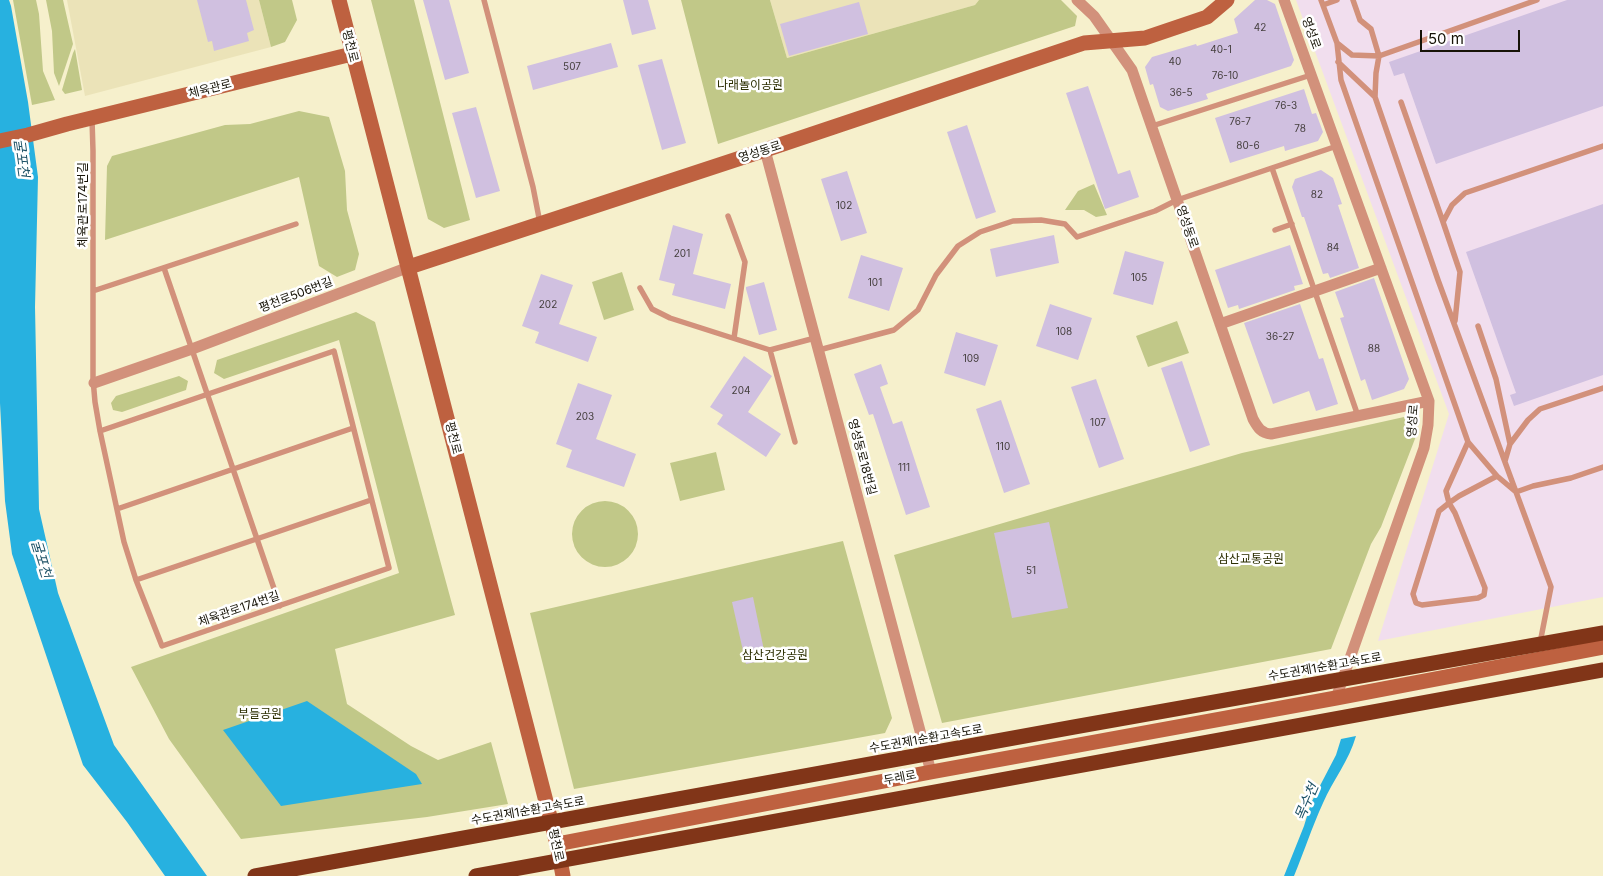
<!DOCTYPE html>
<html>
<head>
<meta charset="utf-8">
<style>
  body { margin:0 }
  #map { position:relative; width:1603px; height:876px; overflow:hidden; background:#f6f0cc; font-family:Inter,sans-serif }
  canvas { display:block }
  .scale { position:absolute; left:1420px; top:30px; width:100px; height:22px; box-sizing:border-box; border:2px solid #161307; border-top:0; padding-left:6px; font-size:15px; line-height:18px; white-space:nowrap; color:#161307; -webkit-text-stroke:4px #fff; paint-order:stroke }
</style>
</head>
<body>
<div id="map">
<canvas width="1603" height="876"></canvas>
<div class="scale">50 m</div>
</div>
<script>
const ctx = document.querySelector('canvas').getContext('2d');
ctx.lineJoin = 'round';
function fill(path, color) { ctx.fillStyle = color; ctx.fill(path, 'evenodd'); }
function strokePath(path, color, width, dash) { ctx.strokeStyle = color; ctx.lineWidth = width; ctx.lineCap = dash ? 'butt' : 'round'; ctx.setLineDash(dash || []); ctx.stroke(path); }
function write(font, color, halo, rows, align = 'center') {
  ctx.font = font + ' Inter,"Noto Sans KR",sans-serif'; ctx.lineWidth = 5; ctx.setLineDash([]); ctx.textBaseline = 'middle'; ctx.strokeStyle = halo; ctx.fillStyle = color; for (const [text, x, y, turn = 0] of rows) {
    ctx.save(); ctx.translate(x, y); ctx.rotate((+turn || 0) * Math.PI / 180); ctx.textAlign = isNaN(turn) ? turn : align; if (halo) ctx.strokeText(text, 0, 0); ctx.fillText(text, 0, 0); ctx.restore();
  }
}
const commercial = new Path2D(`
  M1296,0H1603V597L1378,641L1449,414Z`);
const built = new Path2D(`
  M67,0H259L271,47L85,96Z
  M770,0H979L975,5L787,58Z`);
const green = new Path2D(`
  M13,0H36L39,14L43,71L55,100L32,105Z
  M46,0H63L73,44L59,86L54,73L52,31Z
  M259,0H292L297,20L285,42L271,47Z
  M371,0H414L470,220L444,228L428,219Z
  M681,0H770L787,58L975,5L979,0H1061L1077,16L1075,26L718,144Z
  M75,49L82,90L65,94L62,90L73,53Z
  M299,111L329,117L345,171L347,210L359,254L355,270L337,277L319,266L299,177L105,240L107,166L112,156L225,125L250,124Z
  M1094,184L1107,215L1096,217L1084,210H1065L1078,191Z
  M622,272L634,310L604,320L592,282Z
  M356,312L375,322L455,615L335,649L347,704L411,746L438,760L491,742L508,804L427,817L241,839L169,739L131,667L399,573L339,340L224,379L214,373L217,360Z
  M1177,321L1189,353L1148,367L1136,336Z
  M179,376L188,381L186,390L122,412L113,410L111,403L116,396Z
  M1404,417L1418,431L1381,527L1371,544L1331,649L942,723L894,555L1242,453Z
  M716,452L725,490L680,501L670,463Z
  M572 534a33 33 0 1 1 66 0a33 33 0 1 1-66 0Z
  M843,541L892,718L885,733L574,789L530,613Z`);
const water = new Path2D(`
  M0,0H9L11,6L28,102L38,177L35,307L39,509L58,593L114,745L207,876H165L127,822L83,765L12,554L5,501L0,403Z
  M307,701L416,774L422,784L281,806L223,730Z
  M1356,736C1349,761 1333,780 1323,803C1312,827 1304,852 1294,876H1284L1304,826L1311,803L1336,755L1341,739Z`);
const building = new Path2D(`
  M197,0H246L254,30L247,33L249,41L214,51L212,41L208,42Z
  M423,0H449L469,73L445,80Z
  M623,0H648L656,29L632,35Z
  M1255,0H1267L1275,4L1294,60L1291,66L1206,94L1208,99L1168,111L1160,107L1153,84L1150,85L1145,67L1152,57L1196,44L1197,46L1238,33L1234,19Z
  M1567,0H1603V106L1436,164L1404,73L1394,76L1389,62Z
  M859,2L868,34L789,56L780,24Z
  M611,43L618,67L533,90L527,66Z
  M662,59L686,143L662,150L638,65Z
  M1088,86L1118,174L1130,170L1139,197L1105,209L1066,93Z
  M1304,89L1312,114L1316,113L1323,132L1318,141L1285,151L1284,146L1230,163L1215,118Z
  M476,107L500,191L476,198L452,113Z
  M967,125L996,212L976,219L947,132Z
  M1321,170L1333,178L1342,204L1338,205L1359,268L1330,278L1328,273L1323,274L1304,217H1302L1292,187L1295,179Z
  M847,171L867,233L841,241L821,179Z
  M1603,204V375L1514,406L1510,395L1516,393L1466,252Z
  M673,225L703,234L693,274L731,284L725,309L672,295L675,284L659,280Z
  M1054,235L1059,263L996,277L990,249Z
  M1290,245L1303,284L1294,286L1295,290L1239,309L1238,305L1228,308L1215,270Z
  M1125,251L1164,262L1153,305L1113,294Z
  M861,255L903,268L889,311L848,298Z
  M541,274L573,285L559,324L597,337L588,362L535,343L539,332L522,326Z
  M1374,278L1409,379L1404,389L1372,400L1365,379L1361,381L1340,318L1344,317L1335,292Z
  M764,282L777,330L759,335L746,289V287Z
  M1050,304L1092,318L1078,360L1036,346Z
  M1300,304L1319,359L1323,358L1338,404L1316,411L1309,391L1273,404L1244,323Z
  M956,332L998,345L985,386L944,373Z
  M744,356L772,376L748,412L781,434L766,457L717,424L723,415L710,407Z
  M1182,361L1210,445L1190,452L1161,368Z
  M881,364L888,384L880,387L893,424L902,421L930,507L906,515L873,414L869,415L854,374Z
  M1096,379L1124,459L1099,468L1071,387Z
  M578,383L612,395L596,439L636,454L624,487L566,467L572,450L556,444Z
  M1001,400L1030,484L1004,493L976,409Z
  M1049,522L1068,608L1012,618L994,533Z
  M753,597L766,660L746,664L732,602Z`);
const lane = new Path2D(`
  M484,0L533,187L540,223
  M1321,0L1337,43L1341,80L1468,442L1497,476L1516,492L1533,486L1571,478L1603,467
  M1353,0L1360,20L1371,29L1379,56L1376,73L1375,97L1438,280L1551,587L1540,643
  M1323,5L1337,0
  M1337,43L1352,55L1379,56L1537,0
  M1338,62L1375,97
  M1401,102L1443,222
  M92,119L93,151V379L95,402L100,431L124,542L136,580L162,646L389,568L334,351L100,431
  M1152,126L1311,75
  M1272,168L1358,416
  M728,216L745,262L734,338
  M1275,230L1292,224
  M164,268L280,606
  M640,288L652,309L670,318L770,350L815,338
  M93,291L296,224
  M1455,321L1460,272L1443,222L1452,205L1465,193L1603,146
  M1478,326L1496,379L1510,444
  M770,350L795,442
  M819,350L894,330L918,310L936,275L958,246L980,232L1013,221L1041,220L1065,224L1077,237L1155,211L1177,200L1337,146
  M1468,442L1446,491L1449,503L1439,511L1413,594L1416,603L1422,605L1478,598L1484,595L1485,588L1455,513L1449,503L1459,496L1497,476
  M1505,461L1510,444L1528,420L1540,409L1603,388
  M117,509L353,428
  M136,580L371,500`);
const street = new Path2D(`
  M1077,0L1094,16L1132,70L1253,419C1258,428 1261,433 1271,434L1429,401
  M1284,0L1429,401L1428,425L1424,448L1336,698
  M765,150L931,772
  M1220,324L1381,268
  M94,383L192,349L409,267`);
const secondary = new Path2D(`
  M339,0L557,844L563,876
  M0,141L28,135L67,124L352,54
  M409,267L765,150L1084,43L1145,38L1207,17L1227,0
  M557,844L931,772L1336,698L1603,647`);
const highwayBridge = new Path2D(`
  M255,876L1074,727L1603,633
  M476,876L1603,670`);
const numberNames = [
  ["42",1260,28],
  ["40-1",1221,50],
  ["40",1175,62],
  ["507",572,67],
  ["76-10",1225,76],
  ["36-5",1181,93],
  ["76-3",1286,106],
  ["76-7",1240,122],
  ["78",1300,129],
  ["80-6",1248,146],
  ["82",1317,195],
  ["102",844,206],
  ["84",1333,248],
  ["201",682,254],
  ["105",1139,278],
  ["101",875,283],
  ["202",548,305],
  ["108",1064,332],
  ["36-27",1280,337],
  ["88",1374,349],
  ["109",971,359],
  ["204",741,391],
  ["203",585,417],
  ["107",1098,423],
  ["110",1003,447],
  ["111",904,468],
  ["51",1031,571]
];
const streetNames = [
  ["영성로",1311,33,70],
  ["평천로",350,46,76],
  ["체육관로",210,89,-14],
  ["영성동로",760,152,-18],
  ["체육관로174번길",83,205,-90],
  ["영성동로",1187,227,71],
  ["평천로506번길",296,295,-21],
  ["영성로",1413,421,-85],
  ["평천로",453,438,76],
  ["영성동로18번길",862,457,75],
  ["체육관로174번길",239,609,-19],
  ["수도권제1순환고속도로",1325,667,-10],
  ["수도권제1순환고속도로",926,739,-10],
  ["두레로",900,778,-11],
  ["수도권제1순환고속도로",528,811,-10],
  ["평천로",556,845,78]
];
const parkNames = [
  ["나래놀이공원",750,85],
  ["삼산교통공원",1251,559],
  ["삼산건강공원",775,655],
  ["부들공원",260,714]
];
const waterNames = [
  ["굴포천",21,158,82],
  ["굴포천",41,559,73],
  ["목수천",1307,802,-67]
];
fill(commercial, '#f1deee');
fill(built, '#ebe3b8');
fill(green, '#c1c888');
fill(water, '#27b1e0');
fill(building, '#d0c0e0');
strokePath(lane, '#d2917b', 5.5);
strokePath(street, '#d2917b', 11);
strokePath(secondary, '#be6140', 15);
strokePath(highwayBridge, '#813518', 15);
write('10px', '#443e3d', null, numberNames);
write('12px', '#161307', '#fff', streetNames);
write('12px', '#2b2e01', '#fff', parkNames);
write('italic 14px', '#1e5266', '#fff', waterNames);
</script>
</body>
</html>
